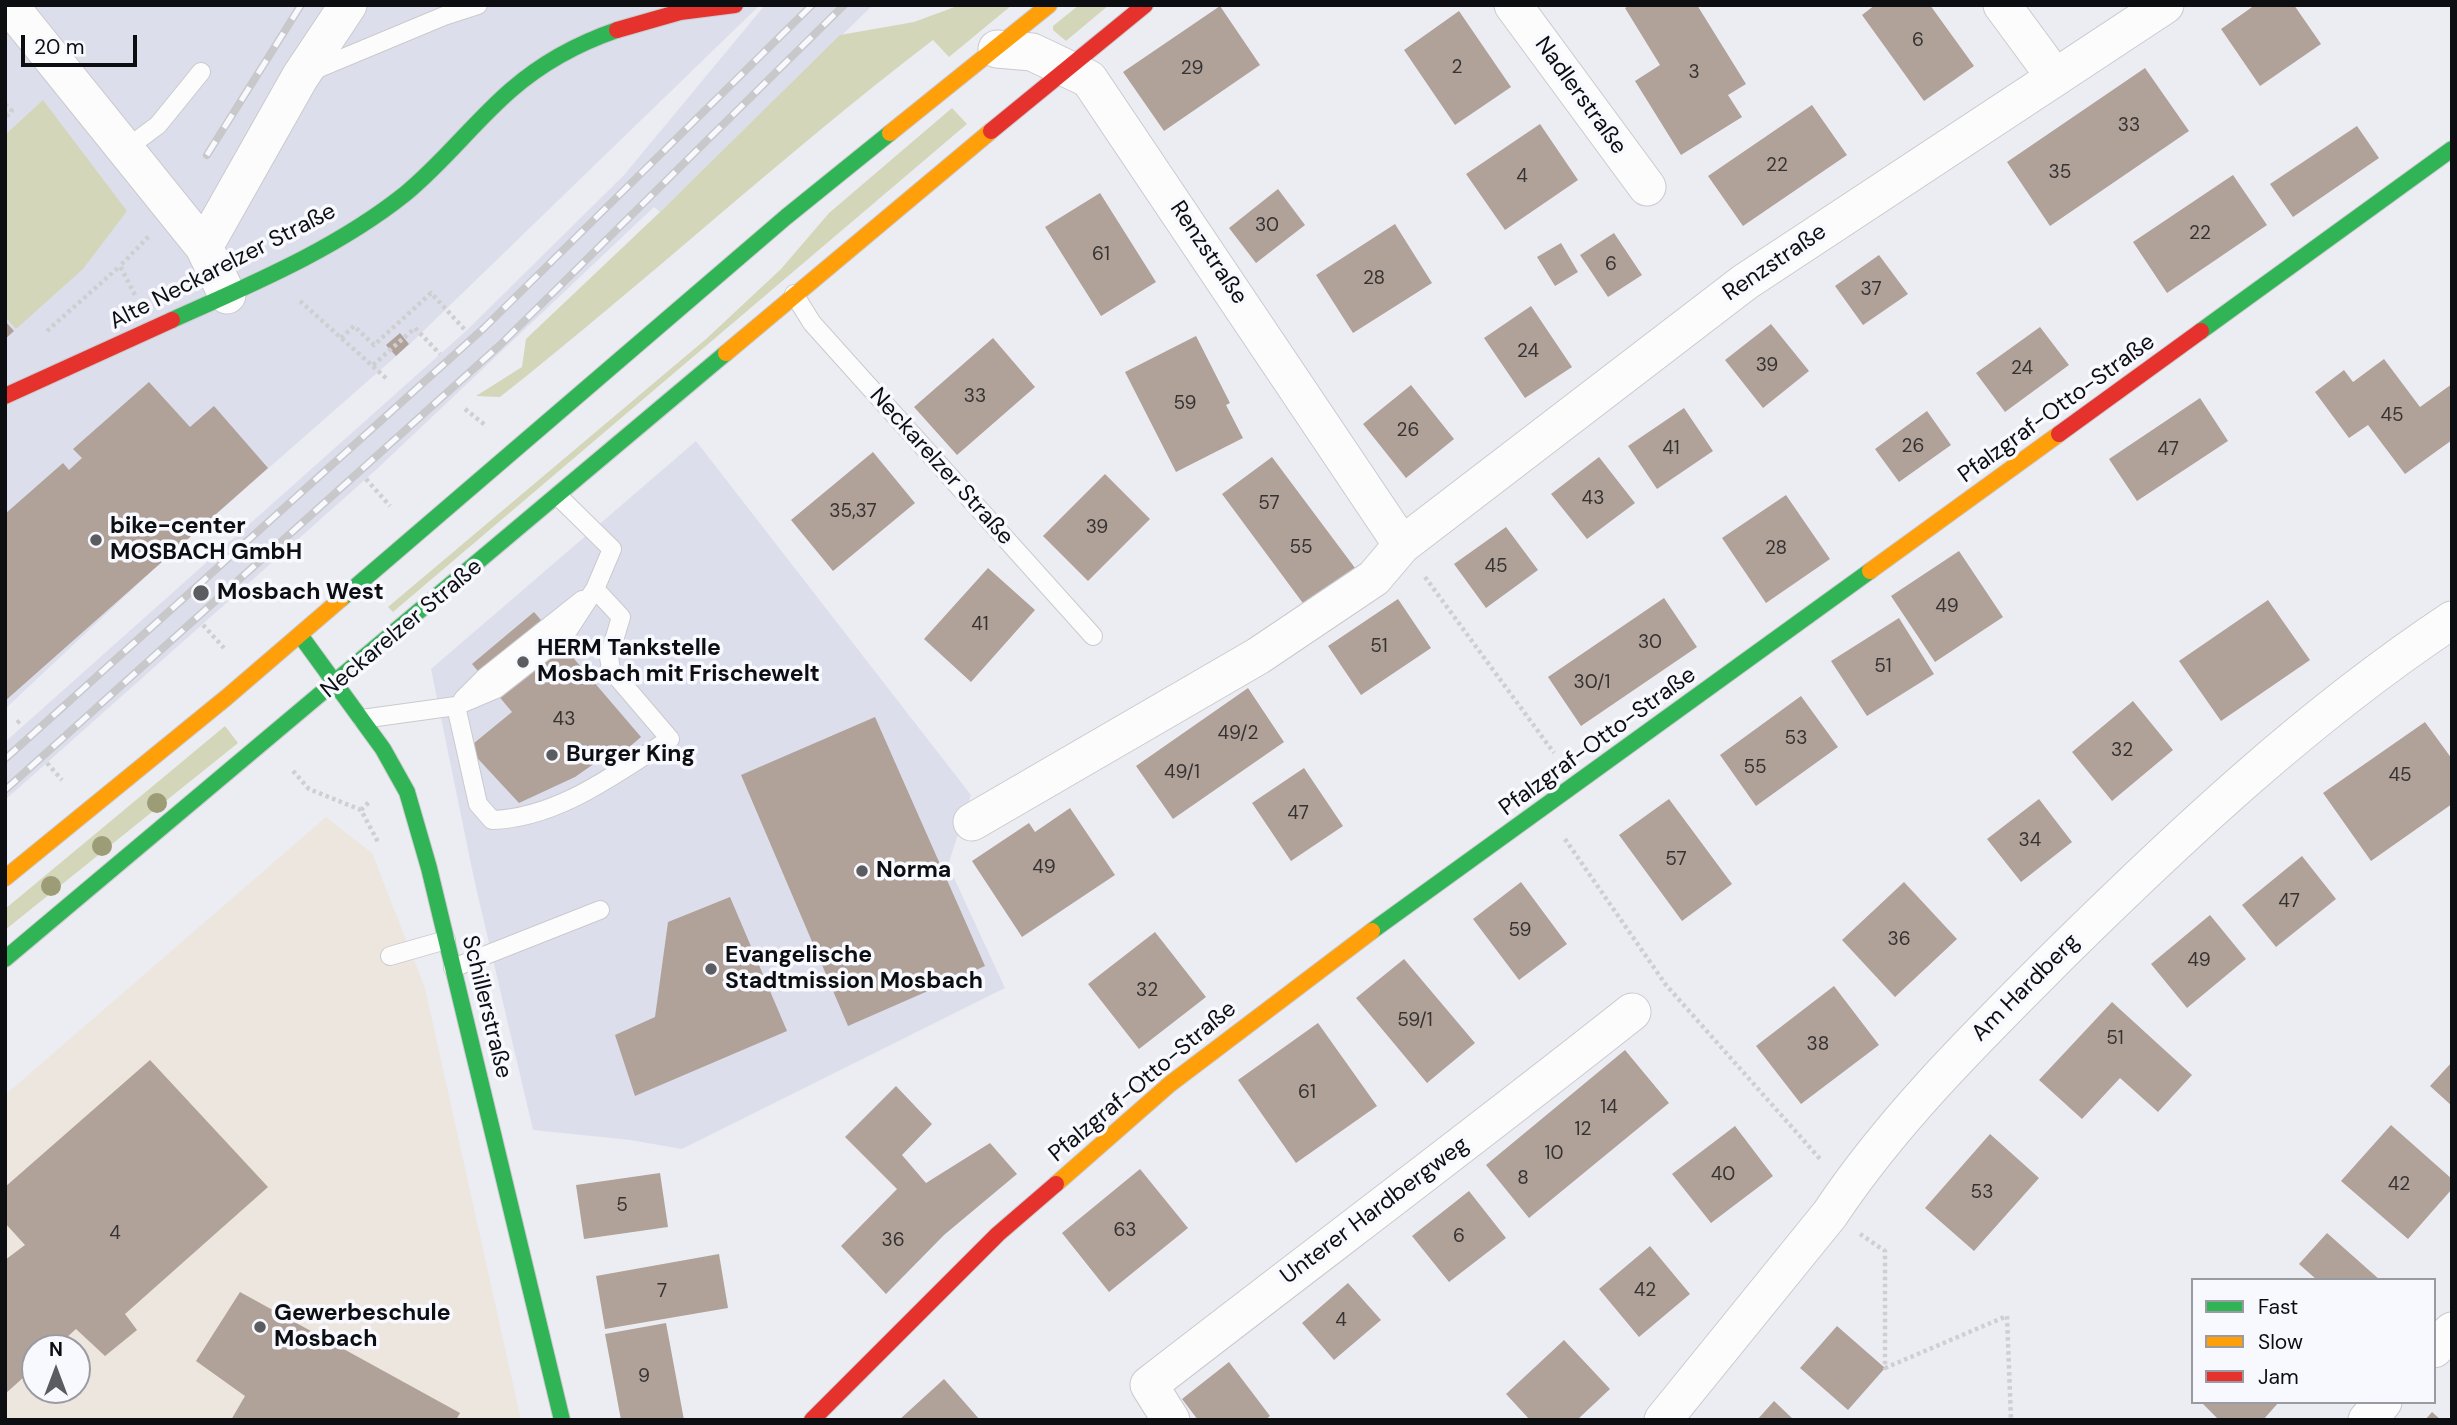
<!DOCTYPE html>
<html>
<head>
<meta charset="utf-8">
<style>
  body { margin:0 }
  #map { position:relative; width:2457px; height:1425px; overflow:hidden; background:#ecedf2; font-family:"DM Sans",sans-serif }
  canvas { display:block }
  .frame { position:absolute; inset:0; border:7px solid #0d0e11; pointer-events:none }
  .legend { position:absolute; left:2191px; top:1278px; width:245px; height:126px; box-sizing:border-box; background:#f8f9ff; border:2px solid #9a9ba0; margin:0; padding:9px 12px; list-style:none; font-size:21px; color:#0d0e11 }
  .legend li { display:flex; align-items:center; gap:14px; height:35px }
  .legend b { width:35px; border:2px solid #9a9ba0 }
  .north { position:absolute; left:21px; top:1334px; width:70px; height:70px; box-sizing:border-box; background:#f8f9ff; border:2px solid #9a9ba0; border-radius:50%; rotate:0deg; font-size:19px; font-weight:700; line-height:28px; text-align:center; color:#0d0e11 }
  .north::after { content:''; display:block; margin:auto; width:24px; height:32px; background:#5b5c60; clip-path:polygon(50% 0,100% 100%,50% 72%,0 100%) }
  .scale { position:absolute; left:21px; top:35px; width:116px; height:32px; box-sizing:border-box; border:4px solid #0d0e11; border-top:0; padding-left:9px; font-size:21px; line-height:24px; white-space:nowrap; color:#0d0e11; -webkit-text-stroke:5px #f8f9ff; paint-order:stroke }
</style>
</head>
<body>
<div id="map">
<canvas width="2457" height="1425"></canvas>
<div class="frame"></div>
<ul class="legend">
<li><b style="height:9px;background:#30b455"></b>Fast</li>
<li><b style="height:9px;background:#ff9f0a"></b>Slow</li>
<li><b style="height:9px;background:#e5322d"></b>Jam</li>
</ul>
<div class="north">N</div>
<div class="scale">20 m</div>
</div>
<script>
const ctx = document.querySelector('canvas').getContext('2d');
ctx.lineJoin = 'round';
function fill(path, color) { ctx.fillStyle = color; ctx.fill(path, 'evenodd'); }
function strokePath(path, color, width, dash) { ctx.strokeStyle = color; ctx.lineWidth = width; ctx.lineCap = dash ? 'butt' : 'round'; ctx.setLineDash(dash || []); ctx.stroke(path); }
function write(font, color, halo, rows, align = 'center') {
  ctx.font = font + ' "DM Sans",sans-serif'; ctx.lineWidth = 7; ctx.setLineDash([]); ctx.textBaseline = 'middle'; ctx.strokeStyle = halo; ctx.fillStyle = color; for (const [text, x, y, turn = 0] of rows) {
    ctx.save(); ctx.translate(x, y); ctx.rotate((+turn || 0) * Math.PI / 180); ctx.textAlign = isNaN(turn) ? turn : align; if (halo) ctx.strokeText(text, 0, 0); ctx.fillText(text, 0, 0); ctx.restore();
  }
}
const built = new Path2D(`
  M5,5H760L410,344L156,567L5,709Z
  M765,5H873L660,212L654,207L377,469L5,800V742L466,331L624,175Z
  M696,441L971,795L948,865L1005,988L682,1149L630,1140L533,1130L474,879L431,669Z`);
const education = new Path2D(`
  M326,817L372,853L425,988L521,1420H5V1095ZM35,1348H77V1390H35Z`);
const green = new Path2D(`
  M960,5H1012L949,57L933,40C784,154 647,281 500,397L476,396L522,367L526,339L660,212L840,35L914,22Z
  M1079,5H1109L1066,41L1053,30V26Z
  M43,100L127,211L83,269L16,329L5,317V135Z
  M952,108L967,124L393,612L388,607L706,339L781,269L829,213Z
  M225,726L238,743L5,930V909Z`);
const building = new Path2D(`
  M1630,5H1697L1746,84L1728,95L1742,117L1681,155L1635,81L1660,65L1625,8Z
  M1875,5H1930L1974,66L1924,101L1862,15Z
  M2255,5H2294L2321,44L2260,86L2221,29Z
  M1220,6L1260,65L1164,131L1123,72Z
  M1459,11L1511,87L1455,125L1404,50Z
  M2145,68L2189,131L2050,226L2007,162Z
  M1812,105L1847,155L1743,226L1708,176Z
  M1540,124L1578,180L1505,230L1466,174Z
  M2357,126L2379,158L2293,217L2270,184Z
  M2233,175L2267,225L2167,293L2133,242Z
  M1278,189L1305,225L1256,263L1229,228Z
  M1100,193L1156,282L1101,316L1045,227Z
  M1395,224L1432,283L1353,333L1316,275Z
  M1614,233L1642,275L1608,297L1580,255Z
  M1561,243L1578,272L1555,286L1537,257Z
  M1879,255L1908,294L1863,325L1835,286Z
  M1531,306L1572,367L1525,398L1484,338Z
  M5,321L14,331L5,339Z
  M1771,324L1809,371L1763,408L1725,360Z
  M2040,327L2069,365L2005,412L1976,373Z
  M400,333L409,344L396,356L386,345Z
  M1196,336L1230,403L1226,405L1243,438L1176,472L1125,372Z
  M993,338L1035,387L957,455L914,407Z
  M2384,359L2420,407L2452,384V440L2405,474L2368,425L2349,438L2315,392L2344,370L2353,382Z
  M149,382L190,427L214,406L268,468L5,701V514L63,463L69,470L82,458L73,449Z
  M1411,385L1454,439L1406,478L1363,424Z
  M2200,398L2228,441L2137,501L2109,459Z
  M1684,408L1713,451L1657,489L1628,446Z
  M1927,411L1951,445L1899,482L1875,449Z
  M873,452L915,503L833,571L791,520Z
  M1272,457L1358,572L1308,610L1222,494Z
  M1599,457L1635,503L1587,539L1551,494Z
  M1105,474L1150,519L1088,581L1043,536Z
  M1786,495L1830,559L1766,603L1722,538Z
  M1506,527L1538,570L1486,608L1454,564Z
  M1959,551L2003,617L1935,662L1891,596Z
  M988,568L1035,610L971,682L924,639Z
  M1664,598L1697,647L1581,726L1548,677Z
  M1398,599L1431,648L1361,695L1328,646Z
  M2268,600L2310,660L2221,721L2179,661Z
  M534,612L641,737L614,760L608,754L575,777L519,803L468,748L512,712L472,664Z
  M1899,618L1934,674L1867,716L1831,661Z
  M1248,688L1284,742L1173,819L1136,766Z
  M1801,696L1838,747L1756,806L1720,755Z
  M2133,701L2173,750L2112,801L2072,752Z
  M875,717L985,966L848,1026L741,775Z
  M2425,722L2452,759V804L2371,861L2323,793Z
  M1304,768L1343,826L1291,861L1252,803Z
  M1669,799L1732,884L1682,921L1619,835Z
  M2039,799L2072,842L2021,882L1987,839Z
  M1070,808L1115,875L1022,937L972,861L1029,823L1035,832Z
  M2302,856L2336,899L2276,947L2242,905Z
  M1521,882L1567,944L1519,980L1473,919Z
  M1904,882L1957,939L1895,997L1842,940Z
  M730,897L787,1031L635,1096L615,1035L655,1017L668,922Z
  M2210,915L2246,959L2187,1008L2151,964Z
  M1155,932L1206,997L1139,1049L1088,984Z
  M1404,959L1475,1043L1427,1083L1356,998Z
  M1834,986L1879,1045L1801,1104L1756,1046Z
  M2112,1002L2192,1075L2158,1112L2120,1078L2082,1119L2039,1080Z
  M1318,1023L1377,1106L1296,1163L1238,1080Z
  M1625,1050L1669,1103L1529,1218L1486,1165Z
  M150,1060L268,1187L125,1314L137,1330L105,1356L76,1329L55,1348H35V1367L5,1394V1260L25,1245L5,1223V1187Z
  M2452,1062V1106L2430,1086Z
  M896,1086L932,1124L902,1155L926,1183L990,1143L1017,1174L944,1235L886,1294L841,1246L897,1189L845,1137Z
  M2391,1125L2452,1179V1189L2408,1239L2341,1181Z
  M1735,1126L1773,1176L1711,1223L1672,1174Z
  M1990,1134L2039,1178L1974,1251L1925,1208Z
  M1140,1169L1188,1228L1109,1292L1062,1233Z
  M660,1173L668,1227L584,1239L576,1185Z
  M1469,1191L1506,1238L1449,1282L1412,1236Z
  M2327,1233L2380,1280H2317L2299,1264Z
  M1650,1246L1690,1294L1639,1337L1599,1289Z
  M719,1254L728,1308L605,1329L596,1276Z
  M1348,1283L1381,1320L1334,1360L1302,1323Z
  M240,1292L460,1413L456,1420H231L245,1396L196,1361Z
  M666,1323L684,1420H621L605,1334Z
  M1837,1326L1885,1368L1848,1410L1800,1368Z
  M1564,1340L1610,1389L1577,1420H1530L1506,1394Z
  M1229,1362L1270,1416L1265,1420H1198L1182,1399Z
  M944,1379L980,1420H899Z
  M1774,1401L1794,1420H1757Z
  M2201,1402H2279L2263,1420H2219Z
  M2432,1412L2441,1420H2425Z`);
const path = new Path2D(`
  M5,104L12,111L5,118
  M135,295L120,266L149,236
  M300,301L387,379
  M47,331L120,266
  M341,338L354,326L374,345L431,293L466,331
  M373,365L415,328L440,354
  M465,409L485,425
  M366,479L390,506
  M1425,577L1554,753
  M203,625L224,648
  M17,723L22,719
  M47,763L62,780
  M293,771L309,789L361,810L378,842
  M361,810L369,802
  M1565,839L1666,985L1821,1160
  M1860,1234L1885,1251V1368L2007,1316L2011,1420`);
const lane = new Path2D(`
  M312,71L444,16L478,5
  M123,151L158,125L201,72
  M794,294L812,323L1093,636
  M463,699L484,678L582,600
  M456,706L478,804L492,820C558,818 615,774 670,739L611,670L609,657L621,617L595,589L612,549L558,496
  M362,719L456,706L496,689L565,635L595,589
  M390,956L446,940
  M453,968L600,910`);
const street = new Path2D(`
  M9,5L204,247L227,295
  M1513,5L1647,187
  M2002,5L2055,77
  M997,49L1032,52L1089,79L1402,545L1745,282L2165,5
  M204,247L300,77L348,5
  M972,822L1258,656L1374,578L1402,545
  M2434,1349L2452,1331
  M1171,1420L1149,1385C1310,1260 1473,1138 1632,1012
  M1663,1420L1830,1214C1894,1118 1979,1035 2061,953C2183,833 2309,715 2452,620
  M2367,1420L2383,1402`);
const fast = new Path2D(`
  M172,320C252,284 336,249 405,194C444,162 474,122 511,90C542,63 579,43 617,30
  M2201,331L2452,149
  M341,599L786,217L890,133
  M300,635L383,749L407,792L429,868L562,1420
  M1372,931L1870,571
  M5,959L726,353`);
const slow = new Path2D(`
  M890,133L1049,5
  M726,353L991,131
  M1870,571L2059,434
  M5,878L227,697L341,599
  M1056,1184L1170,1084L1372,931`);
const jam = new Path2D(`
  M617,30L680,12L735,5
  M991,131L1145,5
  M5,396L172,320
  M2059,434L2201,331
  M812,1420L998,1234L1056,1184`);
const rail = new Path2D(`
  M207,155L301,5
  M5,759L484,328L812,5
  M5,790L500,345L844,5`);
const trees = [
  [157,803],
  [102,846],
  [51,886]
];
const markers = [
  [96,540,7,"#5b5c60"],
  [201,593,9,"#5b5c60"],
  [523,662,7,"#5b5c60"],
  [552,755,7,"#5b5c60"],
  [862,871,7,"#5b5c60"],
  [711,969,7,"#5b5c60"],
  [260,1327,7,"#5b5c60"]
];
const numberNames = [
  ["6",1918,41],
  ["2",1457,68],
  ["29",1192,69],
  ["3",1694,73],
  ["33",2129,126],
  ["22",1777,166],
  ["35",2060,173],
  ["4",1522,177],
  ["30",1267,226],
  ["22",2200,234],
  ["61",1101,255],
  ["6",1611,265],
  ["28",1374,279],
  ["37",1871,290],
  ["24",1528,352],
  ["39",1767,366],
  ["24",2022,369],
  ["33",975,397],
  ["59",1185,404],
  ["45",2392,416],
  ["26",1408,431],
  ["26",1913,447],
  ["41",1671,449],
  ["47",2168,450],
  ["43",1593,499],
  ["57",1269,504],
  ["35,37",853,512],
  ["39",1097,528],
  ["55",1301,548],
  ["28",1776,549],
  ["45",1496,567],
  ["49",1947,607],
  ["41",980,625],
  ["30",1650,643],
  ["51",1379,647],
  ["51",1883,667],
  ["30/1",1592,683],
  ["43",564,720],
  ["49/2",1238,734],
  ["53",1796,739],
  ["32",2122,751],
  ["55",1755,768],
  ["49/1",1182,773],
  ["45",2400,776],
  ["47",1298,814],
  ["34",2030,841],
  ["57",1676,860],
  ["49",1044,868],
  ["47",2289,902],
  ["59",1520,931],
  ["36",1899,940],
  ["49",2199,961],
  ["32",1147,991],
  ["59/1",1415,1021],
  ["51",2115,1039],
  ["38",1818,1045],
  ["61",1307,1093],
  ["14",1609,1108],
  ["12",1583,1130],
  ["10",1554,1154],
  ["40",1723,1175],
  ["8",1523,1179],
  ["42",2399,1185],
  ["53",1982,1193],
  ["5",622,1206],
  ["63",1125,1231],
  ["4",115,1234],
  ["6",1459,1237],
  ["36",893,1241],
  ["42",1645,1291],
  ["7",662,1292],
  ["4",1341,1321],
  ["9",644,1377]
];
const streetNames = [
  ["Nadlerstraße",1580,96,54],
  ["Renzstraße",1208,253,56],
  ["Renzstraße",1775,263,-34],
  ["Alte Neckarelzer Straße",223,267,-27],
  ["Pfalzgraf-Otto-Straße",2057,409,-36],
  ["Neckarelzer Straße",941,467,48],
  ["Neckarelzer Straße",402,629,-40],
  ["Pfalzgraf-Otto-Straße",1598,742,-36],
  ["Am Hardberg",2026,988,-45],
  ["Schillerstraße",486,1007,76],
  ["Pfalzgraf-Otto-Straße",1143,1082,-40],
  ["Unterer Hardbergweg",1375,1211,-37]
];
const poiNames = [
  ["bike-center",110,527],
  ["MOSBACH GmbH",110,553],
  ["Mosbach West",217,593],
  ["HERM Tankstelle",537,649],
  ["Mosbach mit Frischewelt",537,675],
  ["Burger King",566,755],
  ["Norma",876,871],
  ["Evangelische",725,956],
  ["Stadtmission Mosbach",725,982],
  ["Gewerbeschule",274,1314],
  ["Mosbach",274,1340]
];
fill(built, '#dcdfeb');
fill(education, '#ede6de');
fill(green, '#d4d6b9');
fill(building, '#b0a199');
strokePath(lane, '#cacace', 20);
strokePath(street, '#cacace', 39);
strokePath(fast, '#cacace', 18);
strokePath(slow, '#cacace', 18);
strokePath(jam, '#cacace', 18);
strokePath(path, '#cfcfd1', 4.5, [3.5, 3.5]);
strokePath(lane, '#fcfcfd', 18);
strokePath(street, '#fcfcfd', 37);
strokePath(fast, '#30b455', 16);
strokePath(slow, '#ff9f0a', 16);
strokePath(jam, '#e5322d', 16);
strokePath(rail, '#c8c8ca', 8);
strokePath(rail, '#f8f9ff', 5, [16]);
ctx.fillStyle = '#9c9d76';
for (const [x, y] of trees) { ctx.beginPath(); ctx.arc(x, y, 10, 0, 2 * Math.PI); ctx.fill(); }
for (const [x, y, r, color] of markers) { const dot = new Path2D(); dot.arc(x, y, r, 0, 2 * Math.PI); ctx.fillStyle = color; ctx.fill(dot); strokePath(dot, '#f8f9ff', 2.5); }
write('19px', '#363333', null, numberNames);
write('23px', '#0d0e11', '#f8f9ff', streetNames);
write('bold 23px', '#0d0e11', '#f8f9ff', poiNames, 'left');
</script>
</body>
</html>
